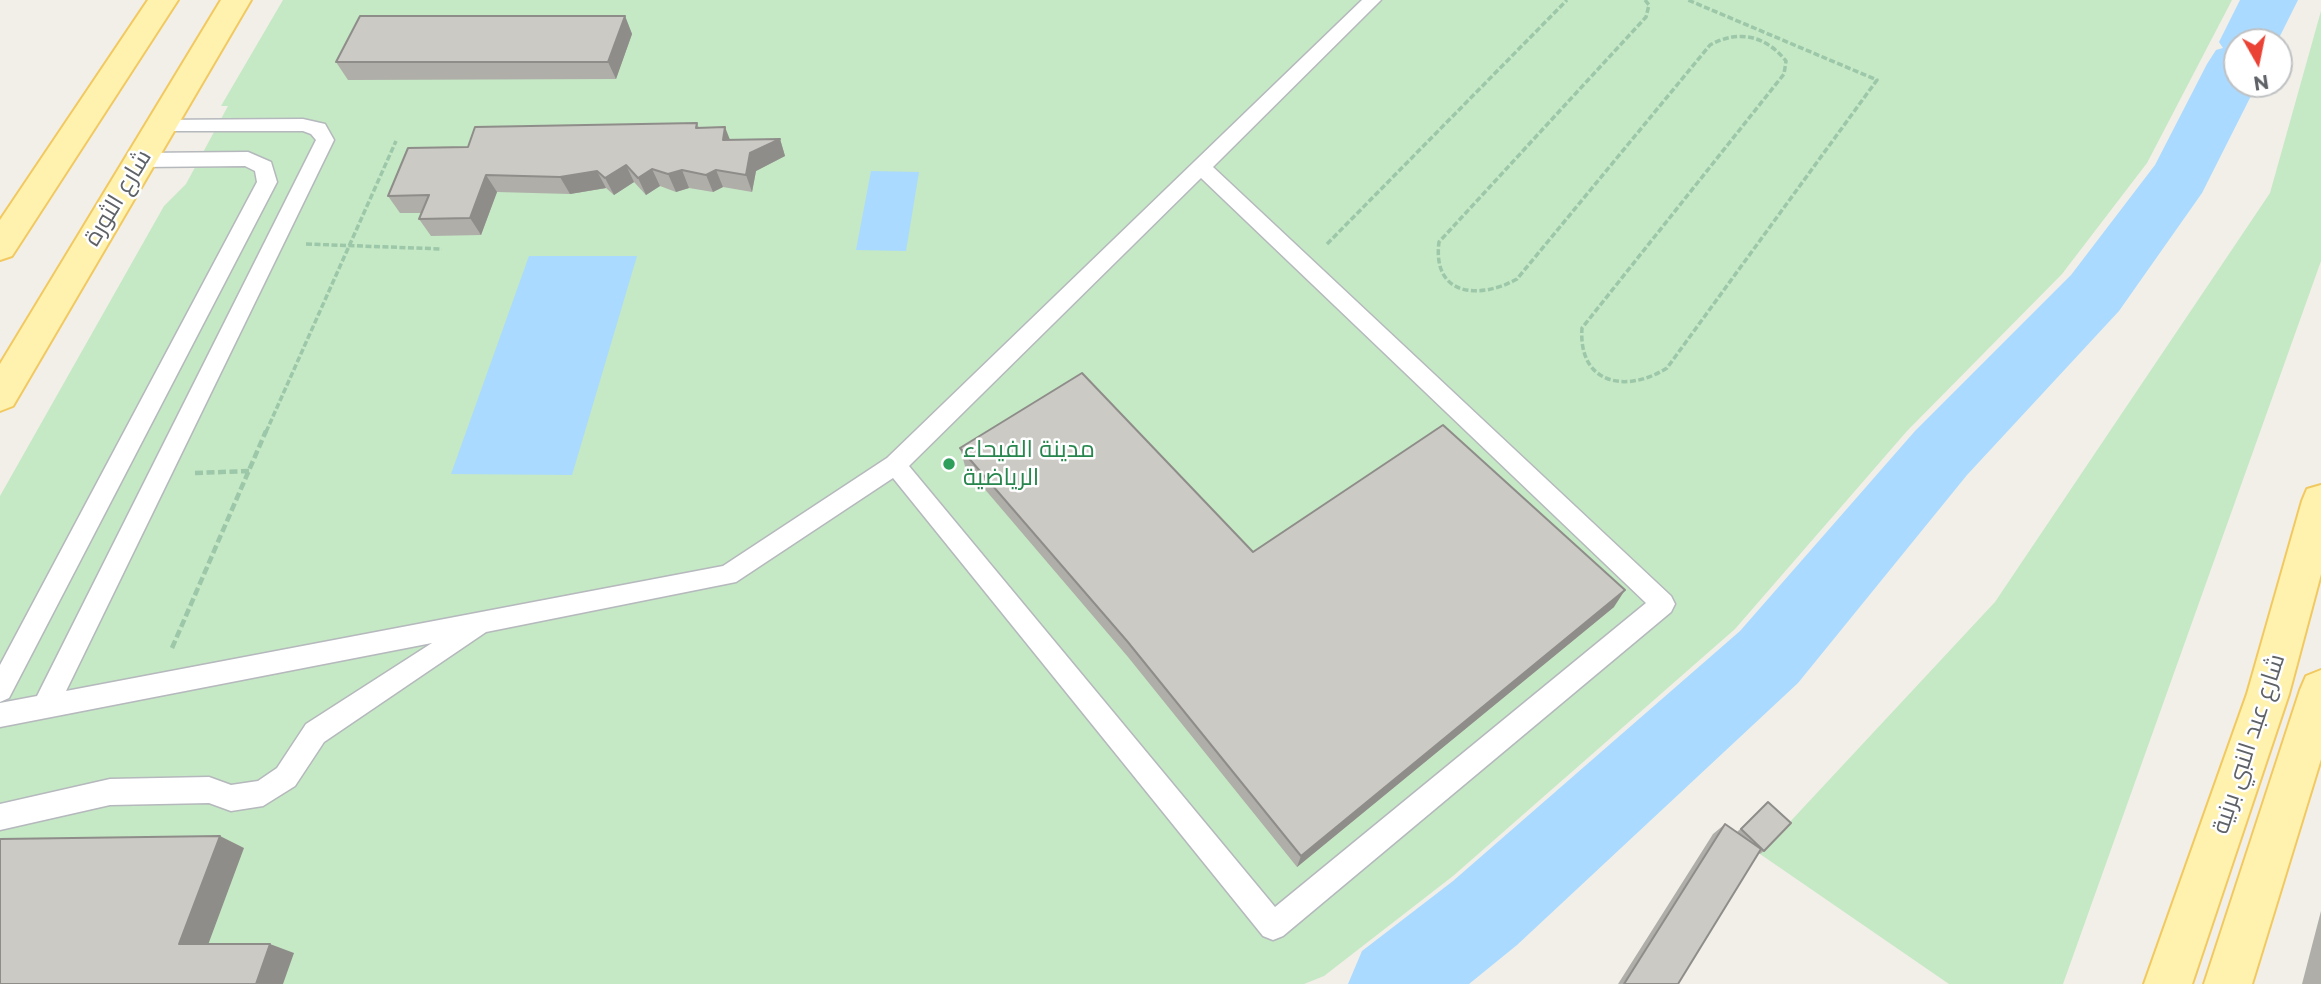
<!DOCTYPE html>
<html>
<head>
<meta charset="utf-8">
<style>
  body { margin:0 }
  #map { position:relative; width:2321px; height:984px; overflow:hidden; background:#f1efe8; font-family:Montserrat,sans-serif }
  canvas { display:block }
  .north { position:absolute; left:2223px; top:28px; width:70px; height:70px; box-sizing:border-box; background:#fff; border:2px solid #bfc1c3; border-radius:50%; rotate:171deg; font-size:19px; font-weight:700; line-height:28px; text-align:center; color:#5f6368 }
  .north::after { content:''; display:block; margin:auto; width:24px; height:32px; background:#ea4335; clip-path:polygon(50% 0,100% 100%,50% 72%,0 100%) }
</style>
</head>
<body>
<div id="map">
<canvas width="2321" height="984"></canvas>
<div class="north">N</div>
</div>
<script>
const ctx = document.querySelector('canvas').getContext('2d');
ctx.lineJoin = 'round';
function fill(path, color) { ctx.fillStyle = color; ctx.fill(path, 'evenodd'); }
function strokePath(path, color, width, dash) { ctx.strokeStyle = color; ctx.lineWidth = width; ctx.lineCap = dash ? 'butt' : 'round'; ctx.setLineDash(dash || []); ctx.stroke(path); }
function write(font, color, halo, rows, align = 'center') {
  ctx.font = font + ' Montserrat,Cairo,sans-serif'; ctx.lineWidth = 5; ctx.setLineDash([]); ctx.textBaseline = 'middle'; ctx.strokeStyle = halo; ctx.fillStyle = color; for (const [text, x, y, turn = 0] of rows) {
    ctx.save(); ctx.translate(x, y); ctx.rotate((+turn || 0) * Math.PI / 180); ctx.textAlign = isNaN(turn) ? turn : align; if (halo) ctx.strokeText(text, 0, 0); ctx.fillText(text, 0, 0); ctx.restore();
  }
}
const green = new Path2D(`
  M283,0H2232L2147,163L2062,274L1907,431L1735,629L1453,876L1324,976L1304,984H0V496L164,206L186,184L228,106H221Z
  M2321,11V261L2063,984H1949L1760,854L1995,602L2270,193Z`);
const water = new Path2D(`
  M871,171L919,172L906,251L856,250Z
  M529,256H637L572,475L451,474Z`);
const river = new Path2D(`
  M2240,0H2298L2277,42H2237V84H2257L2202,193L2119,311L1967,475L1798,683L1517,945L1469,984H1348L1362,951L1453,881L1740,631L1915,431L2071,275L2155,165L2207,64L2216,50L2223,48L2219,42Z`);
const pathFar1 = new Path2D(`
  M1645,0L1649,5L1646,17L1439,242C1432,296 1479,300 1517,279L1710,45C1739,29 1766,36 1786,61L1784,74L1582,328C1578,384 1626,394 1667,368L1877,80L1688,0
  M306,244L442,249
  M1327,244L1567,0
  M266,432L396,141`);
const path = new Path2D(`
  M195,473L250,471
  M172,648L266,431`);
const service = new Path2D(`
  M1362,0H1381L1213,167L1671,596L1675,604L1671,612L1283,936L1273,940L1263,936L893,478L736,582L486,632L324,742L295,786L263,806L231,811L209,803L110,805L0,830V804L110,779L209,777L231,785L258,781L277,768L306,724L432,643L0,727V703L37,696L316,140L311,134L303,131H160L153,130L151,125L153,120L303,119L325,124L334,140L66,691L723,566L887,458ZM1201,178L1646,603L1275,907L909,466Z
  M248,152L271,162L277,182L9,698L0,702V665L257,182L255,171L245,166L141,167L131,160L141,153Z`);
const primary = new Path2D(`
  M148,0H178L12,256L0,260V220Z
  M221,0H251L13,406L0,411V364Z
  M2321,485V574L2289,694L2192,984H2144L2247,694L2302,501L2307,489Z
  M2321,670V759L2252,984H2204L2300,690L2306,676Z`);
const wall = new Path2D(`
  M625,16L632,34L616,79L348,80L336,62Z
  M697,123L699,128L730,140L780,139L785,156L756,171L752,192L723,187L713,192L689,188L676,192L660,186L646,195L634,182L614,195L606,188L570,194L497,192L481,235L431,236L419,219L421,213H400L388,196L468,147Z
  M960,448L1253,552L1614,607L1297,867L1128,657L965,466Z
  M1768,802L1764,851L1760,854L1758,853L1678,984H1618L1713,834L1725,824L1737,832Z
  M2321,911V984H2302Z`);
const shadedWall = new Path2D(`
  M625,16L632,34L616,79L608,62Z
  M725,127L732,145L723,140Z
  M780,139L785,156L756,171L752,192L746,175L750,153Z
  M626,165L634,182L614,195L605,178Z
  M652,169L660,186L646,195L638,178Z
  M682,170L689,188L676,192L668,174Z
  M716,170L723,187L713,192L706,175Z
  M597,171L606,188L570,194L560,177Z
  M486,175L497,192L481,235L470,218Z
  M1625,590L1614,607L1297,867L1301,856Z
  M220,836L244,848L205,953L179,944Z
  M270,944L294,953L283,984H256Z`);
const building = new Path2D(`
  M360,16H625L608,62H336Z
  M697,123L696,128L725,127L723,140L780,139L750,153L746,175L716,170L706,175L682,170L668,174L652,169L638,178L626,165L605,178L597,171L560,177L486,175L470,218L419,219L429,195L388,196L408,148L468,147L475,127Z
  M1082,373L1253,552L1443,425L1625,590L1301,856L1127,641L960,448Z
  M1768,802L1791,823L1764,851L1741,829Z
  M1725,824L1761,849L1678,984H1624Z
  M220,836L179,944H270L256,984H0V839Z`);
const markers = [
  [949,464,7,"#2e9e5b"]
];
const streetNames = [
  ["شارع الثورة",118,198,-59],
  ["شارع عبد النبي برنية",2249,744,-72]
];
const leisureNames = [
  ["مدينة الفيحاء",963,450],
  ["الرياضية",963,478]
];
fill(green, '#c5e8c5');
fill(water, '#aadaff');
fill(river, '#aadaff');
strokePath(service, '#b5b8bc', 3);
strokePath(primary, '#f2c960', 4);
strokePath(pathFar1, '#9cc7a9', 3.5, [6, 2.5]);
strokePath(path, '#9cc7a9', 4.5, [8, 3.5]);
fill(service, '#fff');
fill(primary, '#fff2af');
fill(wall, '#afaea9');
fill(shadedWall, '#8f8d8a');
fill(building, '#cccac5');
strokePath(building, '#8f8d8a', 2);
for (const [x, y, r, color] of markers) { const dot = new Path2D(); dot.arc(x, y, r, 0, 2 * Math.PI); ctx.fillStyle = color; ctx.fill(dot); strokePath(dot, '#fff', 2.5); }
write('24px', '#5f6368', '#fff', streetNames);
write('24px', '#27864d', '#fff', leisureNames, 'left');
</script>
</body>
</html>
